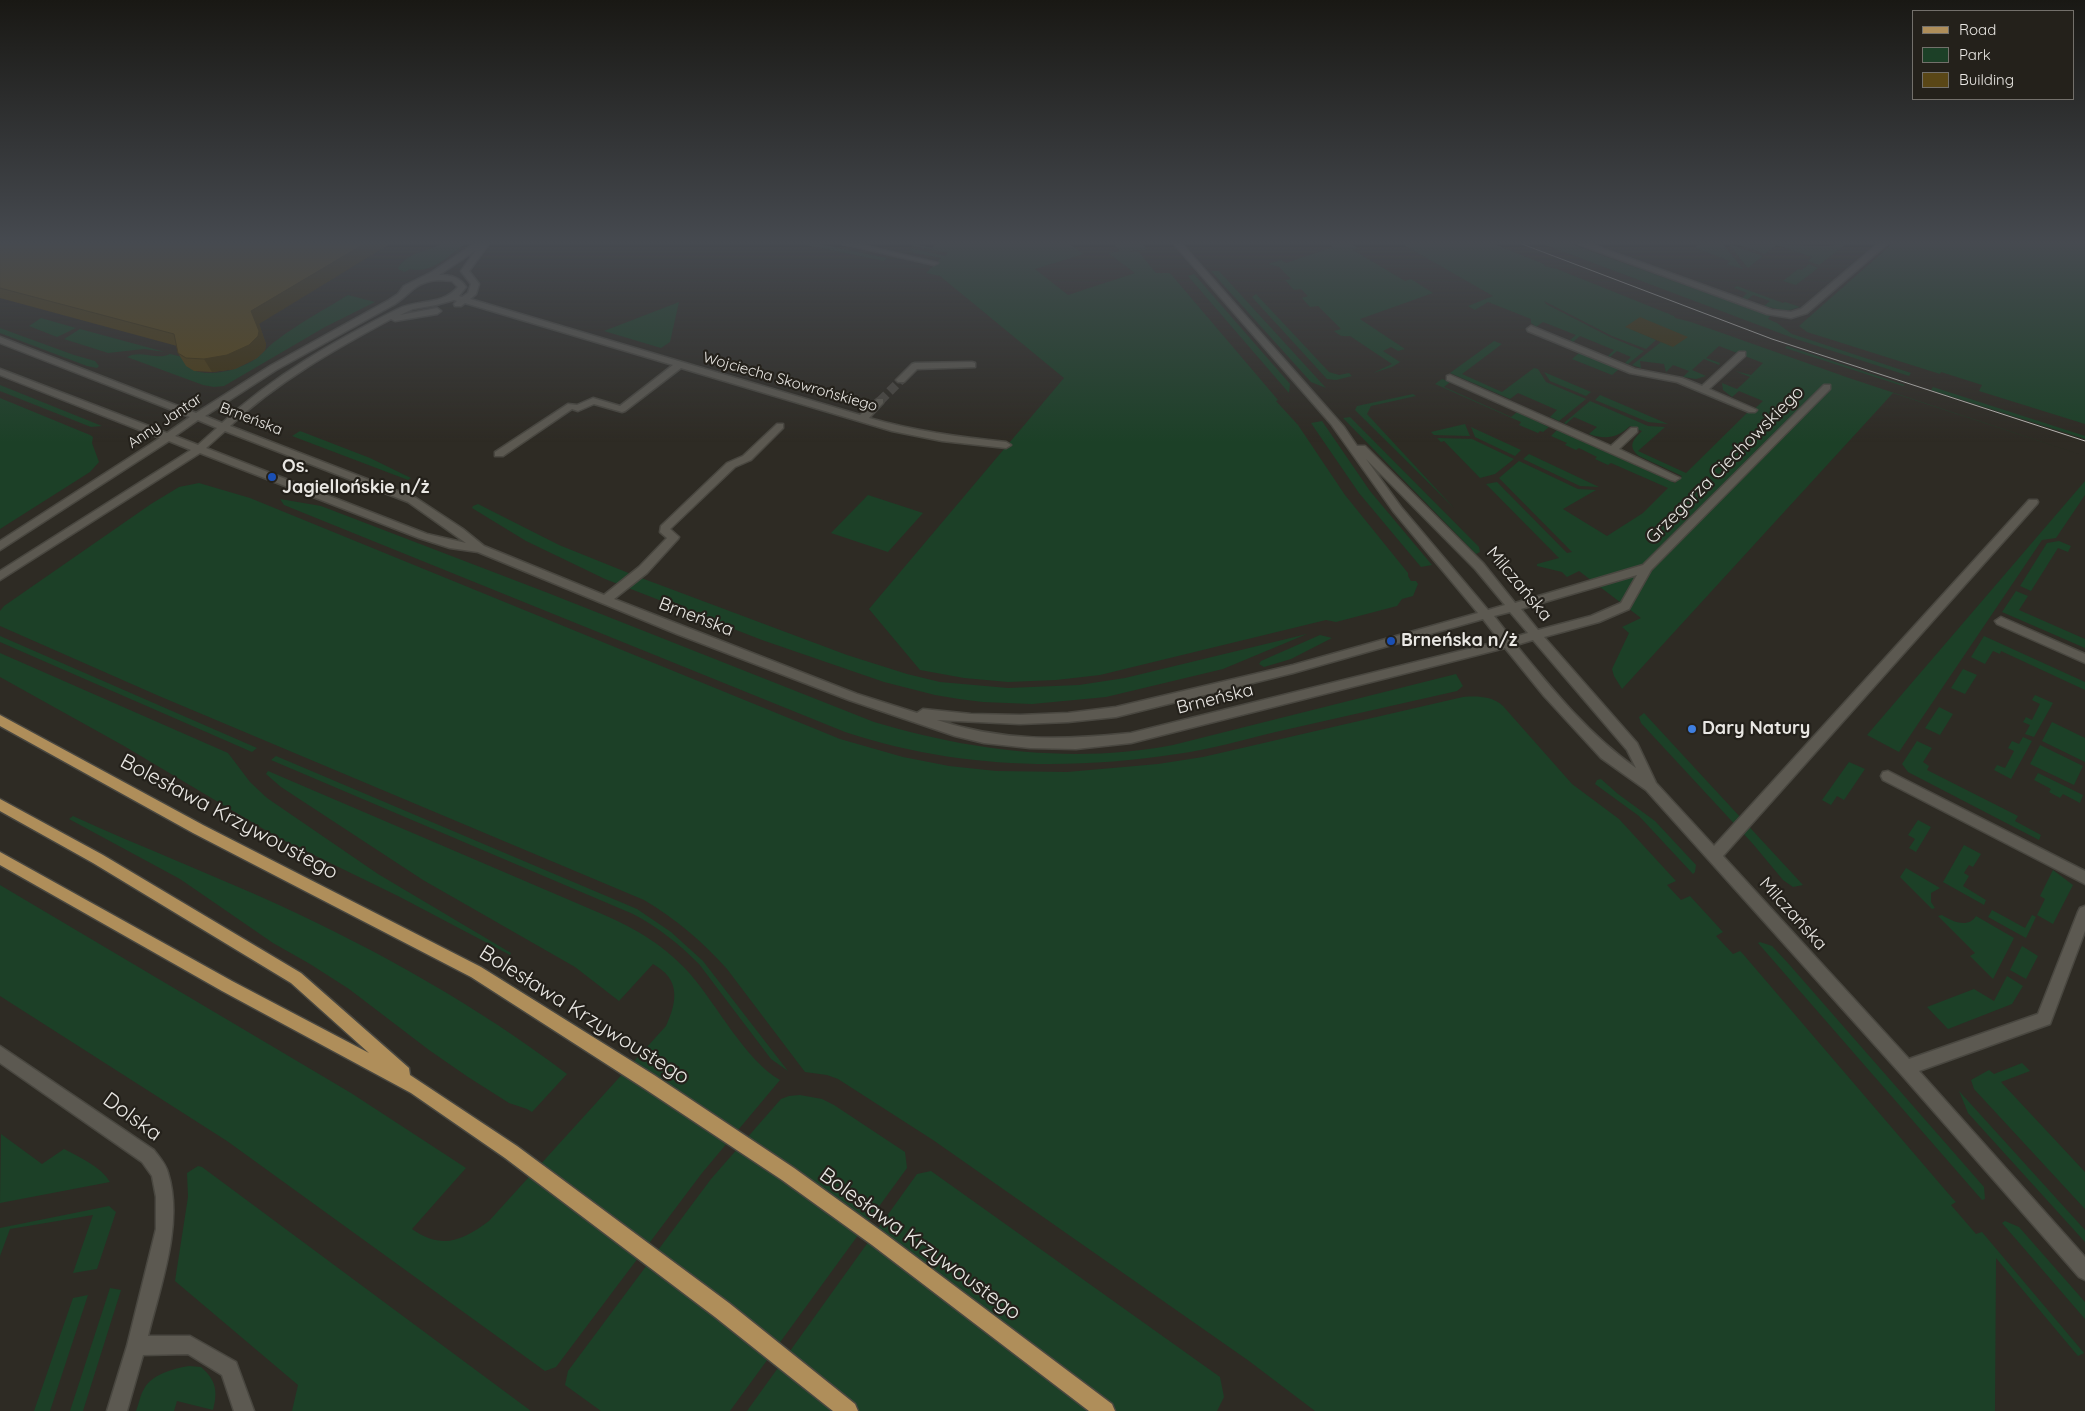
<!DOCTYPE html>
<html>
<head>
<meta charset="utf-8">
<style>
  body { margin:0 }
  #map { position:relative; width:2085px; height:1411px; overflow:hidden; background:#2e2b24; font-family:Quicksand,sans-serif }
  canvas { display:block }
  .legend { position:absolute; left:1912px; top:10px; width:162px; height:90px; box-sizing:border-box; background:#24211b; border:1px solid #73706b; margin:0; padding:6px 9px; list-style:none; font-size:15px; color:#e9e7e3 }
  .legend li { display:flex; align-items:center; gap:10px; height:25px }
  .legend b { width:25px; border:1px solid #73706b }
</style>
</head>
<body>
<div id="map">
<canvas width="2085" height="1411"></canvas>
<ul class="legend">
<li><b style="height:6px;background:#af8e5a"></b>Road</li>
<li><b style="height:14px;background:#1c4027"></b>Park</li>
<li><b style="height:14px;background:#5a4717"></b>Building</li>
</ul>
</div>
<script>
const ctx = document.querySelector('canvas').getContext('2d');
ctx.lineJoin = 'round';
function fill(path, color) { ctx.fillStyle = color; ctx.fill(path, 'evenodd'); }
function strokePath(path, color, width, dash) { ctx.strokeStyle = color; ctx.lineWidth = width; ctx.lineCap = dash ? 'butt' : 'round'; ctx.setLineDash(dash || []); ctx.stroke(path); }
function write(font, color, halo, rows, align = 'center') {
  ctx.font = font + ' Quicksand,sans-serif'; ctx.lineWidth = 4.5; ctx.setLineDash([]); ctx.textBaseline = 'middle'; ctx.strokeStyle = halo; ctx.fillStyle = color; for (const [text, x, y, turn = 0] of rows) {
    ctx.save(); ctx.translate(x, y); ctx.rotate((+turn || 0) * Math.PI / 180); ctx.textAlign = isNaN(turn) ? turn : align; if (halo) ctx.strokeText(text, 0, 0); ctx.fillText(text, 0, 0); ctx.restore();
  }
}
const green = new Path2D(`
  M443,244H465C448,256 432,274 410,269L405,272L398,269C402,255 430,249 443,244Z
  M801,244H819L887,258L884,261Z
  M913,244L932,248L936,244H1069L1084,254L1035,269L1068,295L1135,273L1108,253L1120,251L1115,246L1116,244H1145L1143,245L1147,250H1135L1130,252L1138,251L1156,273H1170L1278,400L1276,401L1298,425L1345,495L1408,573V576L1411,581H1416L1418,584L1413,596L1402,599L1397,606L1336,622L1326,620L1100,675L1056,680L1008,682L964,678L920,670L869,609L1064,378L940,276L926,273L941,258L914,253L910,248L945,256L948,253L912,246Z
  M1329,244H1351L1358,248L1353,250L1405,281L1411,279L1433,293L1360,319L1405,349L1398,351L1391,347L1383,351L1400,362L1405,359L1392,367L1373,373L1392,364L1350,336C1343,337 1340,336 1334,331L1341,329L1318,306L1310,307L1302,298L1308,296L1301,289L1294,290L1285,280L1291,279L1279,267L1268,264L1281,260L1286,263L1333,247Z
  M1402,244H1494L1544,264L1545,266L1557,269L1674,316L1675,318L1691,322L1849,378L2085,456L1893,393L1622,689L1614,676L1612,669L1629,633L1622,627L1641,618L1579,571L1567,577L1562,572L1537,566V564L1559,558L1486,484L1497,482L1567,553L1572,552L1499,478L1519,461L1578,489L1596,490L1563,509L1607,536L1643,513L1668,488L1611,463L1608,465L1595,459L1597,457L1579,448L1576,450L1565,445L1567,443L1551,436L1557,430L1675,483L1682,476L1639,456C1627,446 1633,440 1642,431L1630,426C1617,438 1606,440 1589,434L1597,427L1574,417L1566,424L1564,423L1590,401L1648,426L1665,427L1638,451L1686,473L1748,412L1750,413L1763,401L1739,391L1732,397L1723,390L1722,383L1737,389L1750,377L1735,371L1751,375L1763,363L1719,346L1706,358L1720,363L1719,365L1704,359L1692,370L1706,376L1696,379L1683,377L1689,371L1673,365L1666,372L1664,364L1640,361L1641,368L1632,365L1661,342L1673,347L1626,327L1656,340L1646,349L1612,336L1544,301L1546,304L1610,337L1644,351L1628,364L1625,363L1631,357L1617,351L1610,357L1608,356L1614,350L1580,336L1573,342L1570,340L1576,335L1543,322L1536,327L1531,323V319L1488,302L1475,310L1468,306L1493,296Z
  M1543,244H1571L1770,316L1768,319L1777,323L1792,334L1911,373L1909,376L1793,338Z
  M1699,244H1723L1743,269L1727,264L1730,261L1695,248Z
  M1736,244L1826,246L1846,244L1819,265L1808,261L1812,257L1777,245L1765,254Z
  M1892,244H2085V424L1979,391L1982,385L1941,372L1940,374L1807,332L1799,326Z
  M1732,245L1763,256L1748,268L1730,246Z
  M1809,264L1818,268L1796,285L1783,281L1798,269L1802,270Z
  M1211,271H1219L1326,388L1311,382Z
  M1194,274L1290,384L1289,393L1188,276Z
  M1737,286L1783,303L1785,302L1800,307L1786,311L1764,306L1770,301L1753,295L1747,300L1742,298L1747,293L1734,288Z
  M1256,294L1329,372L1339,375L1349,373L1352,376L1336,380L1327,379L1252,297Z
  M348,295L375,302L325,327L224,386L214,387L203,385L127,357C140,349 157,361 170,354L186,358L188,367C206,380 240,370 257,358C264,353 269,345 277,340C299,323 324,310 348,295Z
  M679,302L670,342L661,348L604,331Z
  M41,318L76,328L57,337L29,326Z
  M0,328L74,355L95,361L99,366L97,368L87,366L0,333Z
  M80,329L165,352L144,349L108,353L64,339Z
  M1494,341L1502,344L1462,374L1502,392L1534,368L1538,369L1546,382L1586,399L1559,421L1550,417L1557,410L1518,393L1510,399L1450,373Z
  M1787,346L1905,385L1903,386L1785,348Z
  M1579,353L1619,369L1612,375L1572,359Z
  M1544,372L1591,392L1586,396L1550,381Z
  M1442,379L1450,382L1444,387L1511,417L1517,412L1549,427L1543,432L1540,431L1538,433L1519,425L1521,422L1435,384Z
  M0,385L102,426L91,427L0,391Z
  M1933,387L2085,436V439L1931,390Z
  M1413,394L1416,396L1371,406L1367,414L1454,508L1355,410L1357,406Z
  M1600,395L1668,424L1648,422L1595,400Z
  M0,398L90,435L93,437L92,443L99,462L90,472L0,529Z
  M1350,417L1479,547L1480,552L1476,554L1343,418Z
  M1322,421L1370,491L1432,565L1421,567L1359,493L1311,423Z
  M1465,424L1470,436L1434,435L1431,432Z
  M1471,427L1521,450L1515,456L1475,437Z
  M300,431L370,458L411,478L408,480L292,436Z
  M1437,438L1472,439L1514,459L1495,474L1480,478L1444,441L1441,442Z
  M1529,454L1599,487L1580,486L1523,459Z
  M2085,481V495L2056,538L2042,540L1899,752L1867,735Z
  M199,483L250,498L840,739L903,757L949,766L996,771L1067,772L1158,764L1203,757L1463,697C1477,696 1492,696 1503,706L1572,784L1619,819L1676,881L1667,885L1681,900L1690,896L1723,932L1716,936L1733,954L1740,951L1743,954L1953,1199L1956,1202L1951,1205L1976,1234L1982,1232L2084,1353L2078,1356L1996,1258L1995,1411H1315L1249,1361L933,1140L838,1079L827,1075L805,1072L727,969C703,942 676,919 644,900L159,696L0,626V611L4,606L151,504L179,487Z
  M868,495L923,513L888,552L831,533Z
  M280,499L321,506L548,593L874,722C971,751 1074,764 1173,745L1456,674L1463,686L1457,691C1398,704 1339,718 1280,731C1246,739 1212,749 1177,754C1064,771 954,768 845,732L284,505Z
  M478,504L559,545L636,576L847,655L907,674L940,682L1008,688L1079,685L1125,678L1307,634L1223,669L1106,697L1032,704L983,702L959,699L935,695L884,682L762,640L605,579L526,541L472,508L473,506Z
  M2059,541L2071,546L2068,552L2058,548L2031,591L2020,586L2047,543Z
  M2016,591L2028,596L2019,610L2085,639V648L2002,612Z
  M1320,635L1332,638L1291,659L1264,667L1259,664L1261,661Z
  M0,636L257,748L252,752L0,642Z
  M1984,636L2085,682V690L2001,651L2000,654L1993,651L1985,664L1971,657Z
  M0,653L228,753L250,782L267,798L378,874L511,953L510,955L398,896L277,837L124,746L0,677Z
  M1963,669L1977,675L1965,694L1951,688Z
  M2035,695L2053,703L2034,737L2025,734L2030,725L2023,722L2026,717L2032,720L2040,704L2032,700Z
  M1939,707L1953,714L1940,735L1925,728Z
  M1644,713L1803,885L1793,887L1783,880L1753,844L1641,723L1639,717Z
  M2052,722L2085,738V762L2042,741Z
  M2023,737L2032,741L2011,779L1994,770L1997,765L2005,768L2014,751L2008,748L2012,741L2019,744Z
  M1917,741L1932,748L1923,762L1929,766L1927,770L2018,816L2015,821L2041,835L2039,840L1908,772L1902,764Z
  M2040,745L2083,766L2074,785L2030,764Z
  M276,756L637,909L671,932L703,961L788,1071L771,1059L699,964C679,944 658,927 633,914L271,760Z
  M1849,762L1865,769L1844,800L1837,796L1831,805L1822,800Z
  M268,771L602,914C635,928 667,947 691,975C717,1005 746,1061 780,1080L702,1173L556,1367L545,1371L227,1141L0,996V885L351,1093L466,1168L412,1229C442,1250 462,1241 489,1221L666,1026C678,1000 680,979 653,964L619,1001L575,967L423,880L281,787L266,774Z
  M2038,773L2083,795L2080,803L2063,794L2060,798L2049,792L2051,789L2034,780Z
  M1601,779L1618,794L1655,821L1696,865L1695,872L1693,874L1639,816L1595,784L1597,780Z
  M73,816C141,847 211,874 279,905C379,951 479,1007 567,1074L532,1112L527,1109L509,1103L468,1077L429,1050L349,989L310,964L273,943L180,879L69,819Z
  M1918,820L1931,827L1916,852L1909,848L1915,839L1908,835Z
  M1964,845L1981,854L1973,867L1969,865L1964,873L1969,876L1963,886L1986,900L1984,905L1943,882Z
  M1906,868L1940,888L1931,893V902L1935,908L1932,909L1900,877Z
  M2053,870L2073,885L2053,924L2037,915L2045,899L2040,896Z
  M1992,910L2025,928L2032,915L2036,917L2026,938L1988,917Z
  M1942,915C1951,921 1968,929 1976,916L2014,938L1993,979L1970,956L1975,953L1938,916Z
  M1760,942L1772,946L1787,962L1984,1187L1985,1199L1982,1200L1758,943Z
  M2022,946L2038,956L2026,979L2010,970Z
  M2007,976L2023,986L2012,1004L1948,1029L1927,1007L1974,989L1994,1001Z
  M2022,1063L2030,1071L2001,1082L2085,1172V1209L1974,1089L1971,1080L1989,1070L1994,1074Z
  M1959,1091L2085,1230V1242L1968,1113Z
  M800,1095L822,1099L834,1105L905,1152L907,1168L730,1411H601L565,1385L568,1371L711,1179L781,1099L789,1096Z
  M1,1134L42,1164L64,1149C81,1158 100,1166 110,1182L0,1203Z
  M198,1166L202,1167L531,1411H292L298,1385L175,1281L188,1197L187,1173Z
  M931,1171L1220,1377L1224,1397L1217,1411H747L917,1174Z
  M109,1206L116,1212L97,1269L73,1273L93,1215L10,1229L0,1256V1228Z
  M2005,1221L2019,1227L2085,1302V1319L2002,1223Z
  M110,1288L121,1290L83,1411H70Z
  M88,1295L50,1411H34L73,1298Z
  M189,1366L201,1367C216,1380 218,1391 213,1410L177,1401L174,1411H136C139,1404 140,1395 144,1389C151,1375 174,1368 189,1366Z`);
const sand = new Path2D(`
  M1640,317L1688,337L1673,347L1625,327Z`);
const minorTunnel = new Path2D(`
  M880,401L901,380`);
const minor = new Path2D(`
  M474,244L488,245L469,271L479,284L476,294L470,299L860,415L877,399H883V403L869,418C914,431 959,437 1006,442L1011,445L1006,448L942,441L892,431L681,368L625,411L622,412L594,404L578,411L572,409L503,456H495V452L568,404L577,405L593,398L620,406L673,365L465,303L461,306H455L454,304L457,301L454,300L436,305L413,309L400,315L437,308L441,311L437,314L395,321L391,319C335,349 277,382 230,426L416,498L463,529L484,546L604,595L639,567L667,538L660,532L661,526L727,463L743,456L777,424H783V428L751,460L735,467L670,529L679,537L678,539L647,573L614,599L857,694L917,713L923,709L971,714L1020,715L1068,713L1116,707L1293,665L1478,613L1393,511L1331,424L1174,244H1182L1344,427L1357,446H1365L1483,563L1515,603L1643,565L1824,385H1830V389L1651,570L1629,609L1599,622L1544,637L1637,743L1656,783L1714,846L2029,500H2037L2038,502L2037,504L1723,856L1909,1059L2038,1014L2078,912L2080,908L2085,906V931L2050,1024L1919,1071L2085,1257V1280L2079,1277L1900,1073L1646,790L1601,758L1544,696L1505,648L1131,743L1076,749L1030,748L984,743L955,736L849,700L677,634L478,552L450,548L419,538L200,453L0,580V571L191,450L169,441L0,550V541L160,438L0,375V369L167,433L190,417L0,343V337L196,413L270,366L389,300L398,294L404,286L432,272ZM476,250L461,271L471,284L468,293L462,297L459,296L466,287C459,277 451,275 439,275ZM439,280L452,281L458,287C442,306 418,299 398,309C336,340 273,376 222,423L205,416L276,370L395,304C413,292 414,282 439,280ZM198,420L217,428L198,445L175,436ZM225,431L408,502L466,543L427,534L206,448ZM1366,459L1475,569L1505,605L1488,610L1401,507ZM1637,575L1621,603L1591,616L1538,630L1521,609ZM1510,612L1528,633L1511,638L1494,616ZM1483,619L1500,641L1131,733C1063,740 1003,742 937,720L1020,724L1068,722L1116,717L1293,673ZM1533,640L1627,750L1636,768C1589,735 1552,689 1516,645Z
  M843,244H858L938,263L934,265Z
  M1578,244H1590L1772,310L1791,312L1801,309L1878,244H1887L1807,313L1791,318L1767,314Z
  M1531,326L1635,369L1682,378L1702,386L1739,352H1745V356L1709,389L1757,410L1755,412H1749L1677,382L1630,373L1528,331L1527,329Z
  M972,362L975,363V367L917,369L904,382H898L896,380L912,364L915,363Z
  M1450,375L1611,446L1631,428H1637V432L1619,449L1680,478L1675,481L1671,480L1447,380V376Z
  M2001,617L2085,654V663L1997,624L1995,621Z
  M1888,771L2085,871V884L1883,780L1881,776L1883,772Z
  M0,1046L154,1150C159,1157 166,1164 168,1173C184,1223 160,1287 148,1336H190L236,1362L254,1411H234L222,1375L188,1354L143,1355L127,1411H107L127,1346L156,1229V1197L152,1176L142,1162L0,1063Z`);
const major = new Path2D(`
  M0,715L203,825L481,967L654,1075L794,1168L884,1233L1112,1404L1115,1411H1089L872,1245L782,1180L642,1087L471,977L193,833L0,726Z
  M0,799L103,855L301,973L409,1068L410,1075L517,1146L729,1303L855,1404L858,1411H833L715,1317L505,1158L411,1093L222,991L0,865V852L232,981L369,1053L291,983L93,863L0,811Z`);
const tram = new Path2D(`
  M1522,244L1772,339L2085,441`);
const wall = new Path2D(`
  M0,244L259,324L266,344L265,350L257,358L235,369L212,372L194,371L186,366L178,353L177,346L0,298Z`);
const shadedWall = new Path2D(`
  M364,244H390L259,324L266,344L265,350L257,358L235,369L212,372L204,359L251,311Z`);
const building = new Path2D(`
  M0,244H364L251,311L259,331L258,336L249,345L227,355L204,359L186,358L178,353L174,334L0,288Z`);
const markers = [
  [272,477,5,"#1a4fb4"],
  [1391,641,5,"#1a4fb4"],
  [1692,729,5,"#3f7fe0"]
];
const farStreetnames = [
  ["Wojciecha Skowrońskiego",790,382,16],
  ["Brneńska",251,419,21],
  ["Anny Jantar",165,421,-34]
];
const streetNames = [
  ["Grzegorza Ciechowskiego",1725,465,-45],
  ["Milczańska",1519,584,50],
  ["Brneńska",696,617,21],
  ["Brneńska",1215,699,-14],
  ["Milczańska",1793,914,48]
];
const poiNames = [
  ["Os.",282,467],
  ["Jagiellońskie n/ż",282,488],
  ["Brneńska n/ż",1401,641],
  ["Dary Natury",1702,729]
];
const nearStreetnames = [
  ["Bolesława Krzywoustego",229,817,28],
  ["Bolesława Krzywoustego",584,1015,32],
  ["Dolska",132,1117,36],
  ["Bolesława Krzywoustego",920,1244,36]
];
fill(green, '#1c4027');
fill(sand, '#3b3312');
strokePath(minorTunnel, '#4a4741', 9, [9, 4.5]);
strokePath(minor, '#494740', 3);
strokePath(major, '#494740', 3);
fill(minor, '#5c5951');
fill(major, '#af8e5a');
strokePath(tram, '#bebbb7', 1);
fill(wall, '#4d3d14');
fill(shadedWall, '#3f3210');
fill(building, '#5a4717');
strokePath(building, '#3f3210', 1);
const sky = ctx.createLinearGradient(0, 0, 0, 442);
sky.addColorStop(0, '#191814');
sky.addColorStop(0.55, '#464a50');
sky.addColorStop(1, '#464a5000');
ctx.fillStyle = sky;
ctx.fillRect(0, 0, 2085, 442);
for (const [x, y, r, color] of markers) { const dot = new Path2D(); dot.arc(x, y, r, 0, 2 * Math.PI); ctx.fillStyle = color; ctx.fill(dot); strokePath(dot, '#24211b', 2); }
write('15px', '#e9e7e3', '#24211b', farStreetnames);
write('18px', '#e9e7e3', '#24211b', streetNames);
write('bold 18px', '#e9e7e3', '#24211b', poiNames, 'left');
write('21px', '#e9e7e3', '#24211b', nearStreetnames);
</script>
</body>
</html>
